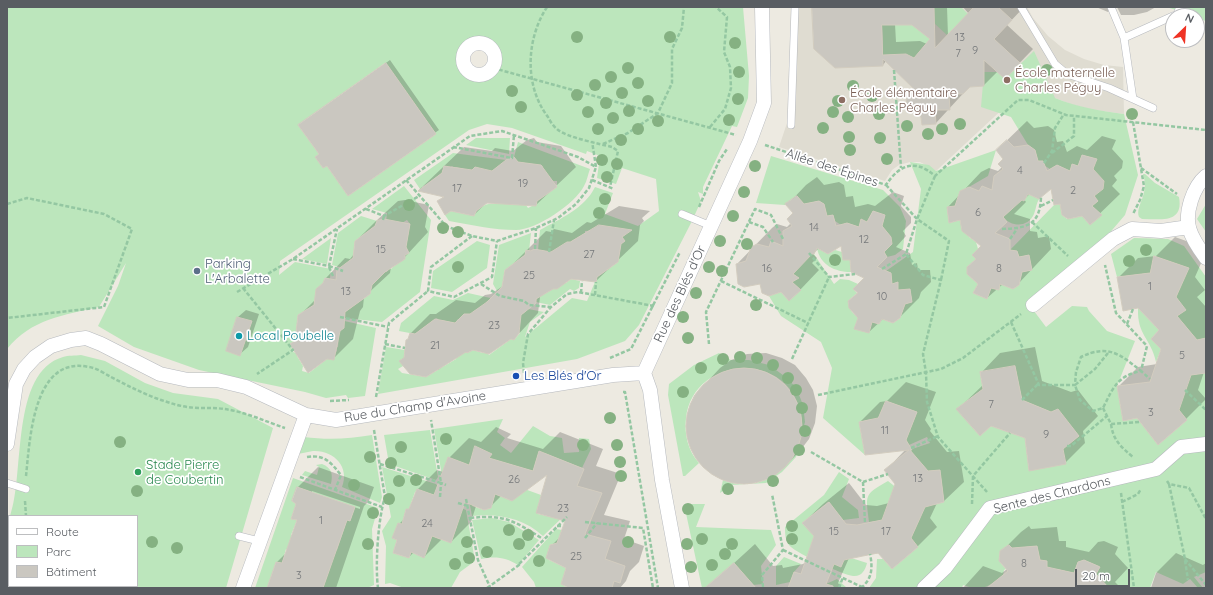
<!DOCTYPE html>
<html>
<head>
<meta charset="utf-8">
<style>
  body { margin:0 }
  #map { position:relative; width:1213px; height:595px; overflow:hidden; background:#edeae1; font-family:Quicksand,sans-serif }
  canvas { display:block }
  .frame { position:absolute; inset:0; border:8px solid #595d62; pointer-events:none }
  .legend { position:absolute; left:8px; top:515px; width:130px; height:72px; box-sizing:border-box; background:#fff; border:1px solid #bdbec0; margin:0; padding:5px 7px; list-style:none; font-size:12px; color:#595d62 }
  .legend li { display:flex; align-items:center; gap:8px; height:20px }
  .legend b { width:20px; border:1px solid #bdbec0 }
  .north { position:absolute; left:1165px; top:8px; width:40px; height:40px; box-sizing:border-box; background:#fff; border:1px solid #bdbec0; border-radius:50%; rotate:25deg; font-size:11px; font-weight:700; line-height:16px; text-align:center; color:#595d62 }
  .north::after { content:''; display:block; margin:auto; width:14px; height:18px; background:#ef3325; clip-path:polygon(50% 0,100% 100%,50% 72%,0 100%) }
  .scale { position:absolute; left:1075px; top:569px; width:55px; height:18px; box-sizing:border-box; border:2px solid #595d62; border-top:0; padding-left:5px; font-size:12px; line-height:14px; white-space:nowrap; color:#595d62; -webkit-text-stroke:3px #fff; paint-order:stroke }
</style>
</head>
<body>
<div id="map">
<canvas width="1213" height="595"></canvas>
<div class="frame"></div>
<ul class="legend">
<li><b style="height:5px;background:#fff"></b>Route</li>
<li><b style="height:11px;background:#bce6bc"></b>Parc</li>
<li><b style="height:11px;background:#cac7c0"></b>Bâtiment</li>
</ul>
<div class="north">N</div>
<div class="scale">20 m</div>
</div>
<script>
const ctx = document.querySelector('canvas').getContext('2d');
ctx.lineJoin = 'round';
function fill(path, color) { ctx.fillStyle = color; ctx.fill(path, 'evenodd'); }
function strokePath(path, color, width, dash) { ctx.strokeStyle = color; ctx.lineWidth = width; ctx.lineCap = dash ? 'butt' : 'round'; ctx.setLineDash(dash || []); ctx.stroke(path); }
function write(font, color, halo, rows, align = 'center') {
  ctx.font = font + ' Quicksand,sans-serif'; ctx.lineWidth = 3.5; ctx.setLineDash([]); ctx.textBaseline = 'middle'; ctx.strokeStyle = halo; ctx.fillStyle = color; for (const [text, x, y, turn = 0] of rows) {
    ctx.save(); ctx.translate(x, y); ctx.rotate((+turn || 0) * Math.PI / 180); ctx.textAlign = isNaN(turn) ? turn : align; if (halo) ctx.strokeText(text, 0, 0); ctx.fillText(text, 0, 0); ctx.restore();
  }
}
const education = new Path2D(`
  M791,7H1027L1033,18L1048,36L1065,50L1084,59L1104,65L1123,67L1124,114L1094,110L1073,105L1055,98L1007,105L936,171L920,162H910L899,165L892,170L885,181L779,147L791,111L793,90Z`);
const green = new Path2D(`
  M7,7H743L749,76L748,98L737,127L732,126L703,187V194L698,192L701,201L692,221L639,325L625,341L577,359L378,394L386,347L405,350L403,366L398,369L402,373L426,377L456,359L457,355L464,349L467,353L473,350L483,353L486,351L489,355L511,339L514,340L520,333L518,329L521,315L526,311L523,308L544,312L530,322L525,337L572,298L587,301L597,277L618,262L617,259L619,257L621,244L625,241L622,237L626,234L623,229L585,231V234L552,252L538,250L540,230C560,219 585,208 595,187L613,193L605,214L638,226L659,211L656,179L622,168L616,184L597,178L600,156L587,151L586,154L512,128L487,124L469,130L280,261L279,275L295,262L331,269L330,279L325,278L319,301L314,300V305L298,315L295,341L290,344L294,347L293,352L297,353V356L303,366L302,371L309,373L337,351L336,348L338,347L339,332L341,330L340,320L376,328L365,396L348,398L346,395L326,398L305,392L199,370L134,347L98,326L118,286L126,263L99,307C64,315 31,319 7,349ZM474,43C484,43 488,45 494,53L493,68L482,76L473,75C458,64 459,54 474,43ZM385,63L436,134L348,196L327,166L323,168L315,157L319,154L298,125Z
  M934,7H961L968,14L947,35L934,23Z
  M1166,7H1205L1206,21L1197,18V16Z
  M882,25H912L930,39L914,58L906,54L883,55Z
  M1034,51L1055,98C1078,107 1100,111 1124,114L1138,175L1125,215L1095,250L1028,303L1046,327L1072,306L1087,307L1089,311L1107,331L1135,341L1117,386L1123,421L1137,418L1158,445L1187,420L1177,408L1189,375L1206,373V572L1194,577L1203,588H1198L1190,579L1183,584L1156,572L1150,588H1109L1096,574L1099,566L1084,560L1078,562L1074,573L1057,569L1055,572L1047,567V561L1040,560L1037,546L1015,548L1013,551L1009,545L1000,552L999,561L1006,569L1004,570L1003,575C988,587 983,592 963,585L962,588H869L876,578L877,559H883L892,569L918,547L911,538L926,503L933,505L944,502L940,470L928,471L909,450L930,443L927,437L909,445L906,440L917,412L886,401L881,412L883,413L874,422L872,419L859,422L865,455L823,418L832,368L821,342L781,316L769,296L781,292L789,301L800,290L792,282L798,278L793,274L807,253L814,254L834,284L840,279L849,280L858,284L853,289L857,293L848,301C850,318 865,320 879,324L882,319L893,323L900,318L905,304L912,302L910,289L898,290V282L892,284L891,273L886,271L913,252L921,189L910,162L929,165L936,171L996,150L988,176L969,187L955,206L947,207L949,223L960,220L962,229L968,228L969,237L976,242L978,249L972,255L976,259L967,267V274L978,284L973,293L987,299L991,288L999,290L1000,284L1013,289L1019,285L1022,272L1032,270L1029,255L1019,257L1017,251L1010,250L1054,205L1060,204L1062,215L1067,219L1082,216L1090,225L1101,215L1092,206L1098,201C1090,191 1092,171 1096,159L1082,155L1078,166L1073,164L1070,171L1057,165L1050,169L1045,166L1043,161H1038L1035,150L1028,145L1011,117L981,107L984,72H997L1005,79ZM1015,366L1022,400L1051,412L1058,410L1079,436L1029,471L1025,438L991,426L980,436L957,409L983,389L980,372Z
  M476,138H510L509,154L466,145Z
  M518,142L590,169C588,174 587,181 584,186C575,204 536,230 516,230C494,230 471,225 449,221L445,215L451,211L474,216C478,208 485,203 494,204L495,198L512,204L526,205L528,208L532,206H536L537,201L557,187V181H553L542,169L543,166L518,162L514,157Z
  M453,153L506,160L505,163H503L492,171H471L456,167L454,168L452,166L450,168L444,166L442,173L422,187V192L414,180Z
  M771,156L883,190L900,207L906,221L903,249L895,255L887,257L884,251L891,244V237L882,226L885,216L873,211L867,222L861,220L859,227L847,223L841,225L835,221L833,215L827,216L824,204L819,201L804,204L797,196L785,205L756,203Z
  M1143,174H1145L1155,183L1179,197C1184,224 1160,219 1142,219L1139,217C1135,205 1150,195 1143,174Z
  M404,186L431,220L420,292L382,322L345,318V312L370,294L372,285L376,281L373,277L383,272H387L388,269H391L402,259L404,260L405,255L409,253L406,247L410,224L407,220L402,223L386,222L387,213L372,209Z
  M1028,194L1039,199C1036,204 1036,209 1034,214C1028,228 1011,227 1003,217L1013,208L1012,203Z
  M1206,204V232L1197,219Z
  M361,216L377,221L375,226L355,241L353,258L349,261L351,265L346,269L332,265L338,233Z
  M531,233L529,251L526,250L525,255L504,271L506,274L504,275L502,287L497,291L493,284L499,245Z
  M331,238L327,264L302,259Z
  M1134,238L1168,239L1184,246L1206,277V338L1197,340L1177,316L1185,310L1176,297L1188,268L1154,256L1150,273L1117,277L1111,254Z
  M477,241L490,245L487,268L452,292L431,288L433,271Z
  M817,248L828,254L835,250L842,252L850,260L851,272C835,272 820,265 817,248Z
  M563,279L566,283L571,279L580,281L579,288L574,291L570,289L550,305L536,302L537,298L549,291Z
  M468,293L495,299L487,301L486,304L474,311L473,314H469V318L461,323L458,319L455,323L441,320L439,322L437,318L415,334L399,331L401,323L434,296L453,300Z
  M1138,308L1159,330L1151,339L1161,349L1156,362C1151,338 1137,336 1138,308Z
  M719,353L731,360H749L769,365L783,375L796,387L803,405L805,422L796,457L782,472L766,483L731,485L720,493L723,480C757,494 789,472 800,441C803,432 802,420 800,411C786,350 693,356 686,418C684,434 688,451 699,463L685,476H683L668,395L669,384L694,365Z
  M81,355L105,361L145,383L173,393L218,399L273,428L226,588H7L9,532L7,521L9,518V586H137V516H10C25,475 10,372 63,357C68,355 75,356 81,355Z
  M503,419L497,432L505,438L500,445L511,453L533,426L550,436L562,438L564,453L579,452V438L589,439L591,449L582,468L544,453L538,455L533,471L488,458L475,448L469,465L452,459L447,461L443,482L434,429Z
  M430,430L438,477L436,480L389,464L384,435Z
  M372,435L382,497L380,503L342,487C350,467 334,450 313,451C308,452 303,453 298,454L304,437C327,440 349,439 372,435Z
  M322,464C332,468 333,474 331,484L302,475L305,471L317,475L319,467L316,465Z
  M382,467L436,484L439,488L437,496L419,490L415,492L409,509H406L402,524L393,538L397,540L393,553L409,558L411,552L422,557L426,553L432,536L448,542L452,540L457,526L451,524L457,506L466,510L475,561L460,572L451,588H404L390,583L385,584L386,546L382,531L391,517Z
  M839,472L849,479L842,497L858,510L859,518L843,520L828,502L802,523L817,538L807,556L841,566L845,556L867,563C865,571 861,577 853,576C843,575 797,553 791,547C785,542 785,534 785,527L824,495Z
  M293,478L378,508L372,529L374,585L367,588H323L331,564L332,549L337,550L347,520L350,521L355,507L297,487L292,501L296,504L291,519L297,520L291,535L295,537L290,550L286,549L282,563L276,562L267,588H255Z
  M888,481L898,489L884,520L869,522C866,495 863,495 888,481Z
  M519,487L541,495L537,511L538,514L551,517L564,516L543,536C524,518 497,513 472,516L469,500L474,502L472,506L484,510L491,508L495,494L512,501Z
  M684,504H705L696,527L771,530L776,545L761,566L763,584L753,585L734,563L709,585L711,588H702Z
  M492,518L509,522L539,540L518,565C506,557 494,556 481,559L472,520Z
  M556,529L562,530L557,543L550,545L547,556L549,560L566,568L562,582L564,586L569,588H536L534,582L522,567Z
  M784,557L801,564L794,572L790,582L776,585V566Z
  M837,579L847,588H824L826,584Z`);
const shadow = new Path2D(`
  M813,7H947L948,36L969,14L963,7H1024L1007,25L1033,49L1005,78L998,71L984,85L970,86L936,123L921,109L915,88L886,61L883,65ZM895,24H912L931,39L927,44L920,41L896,42Z
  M1096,7H1111V9L1108,12Z
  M1117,7H1156L1147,12L1134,15H1121Z
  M390,60L439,130L348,194L299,125Z
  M1027,121L1034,128L1048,126L1054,130L1057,142L1063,141L1067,152L1077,146L1087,150L1102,136L1116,140L1112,149L1123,161L1122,168L1114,176L1117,180L1112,186L1120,194L1090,223L1082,215L1060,203L1052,187L1030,194L1024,199L1026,202L1014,214L1030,219V231L1037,232L1038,238L1049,236L1051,249L1018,284H1003L987,298L979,284L977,258L982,246L961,219L948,207L981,172L989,168L998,171L1002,167L1005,159L997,150Z
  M534,138L537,142L561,146L576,167L536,205L487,202L474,215L438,202L444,196L419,190L464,147L492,151L495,148L513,151L527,140Z
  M817,177L824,185L839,182L844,185L846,197L853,196L855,207L868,204L875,206L893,192L904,196L901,206L911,217V223L903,231L906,236L896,247L910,253L912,265L917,263L918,270H930L931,282L921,292L919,298L899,318L883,319L869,332L849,302L858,292L866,278L842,245L819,248L813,254L817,258L812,263L819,270L800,290L781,291L760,283L737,264L772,228L777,224L787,227L791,223L794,213L787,205L806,185Z
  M405,200L429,205L425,227L428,232L404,258L391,267L390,273L364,297L363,307L360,311L353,339L333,359L291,344L296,339L299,316L315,300L326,278L345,258L350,259L354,254L356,241L376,221L398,201Z
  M619,206L650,211L642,218L644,221L640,225L638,241L596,281L571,278L552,288L540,297L538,313L514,339L510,338L466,351L438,370H433L400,361L406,356L410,334L430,314H436L456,300L475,303L485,295L491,294L503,286L506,271L546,231L551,232L554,229L572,233L587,222L591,223Z
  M1175,237L1206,248V252L1195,277L1205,290L1197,297L1206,307V372H1204L1198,390L1206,399L1186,419L1118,387L1138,367L1157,364L1162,349L1160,330L1118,278L1138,258L1156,256Z
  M246,310L259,314L248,347L240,354L227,351L238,317Z
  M1035,347L1042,381L1071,392L1078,390L1098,416L1083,431L1085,443L1065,463L1026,438L958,409L983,385L981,373L1000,353Z
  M766,353L782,358L795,365L806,378L813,390L817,406L815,423L809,439L799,452L784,467L770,477L756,482L742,484L729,482L717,477L706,469L696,458L689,443L686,427L688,411L694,396L720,368L731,360L747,354Z
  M906,382L936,392L925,420L931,429L930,431L947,452L959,451L964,482L944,501L937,503L930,518L937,527L917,547L849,558L838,583L842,588H712L710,585L755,544L773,566L782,565L783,568L803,564L807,561L815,535L803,523L823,504L849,483L866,505L877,506L889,503L896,484L886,470L906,449L860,422L880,402L887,401Z
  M496,427L511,434L507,438L543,449L560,432L603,449L596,466L621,474L604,515L630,521L624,539L644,546L639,562L630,571L626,581L620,588H573L567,567L551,546L560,537L566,520L549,473L501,496L490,507L476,506L471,522L451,542L442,539L424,557L414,552L409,557L399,540V524L405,518L417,490L437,470L443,472L449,458L469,438L481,442Z
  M318,467L374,487L369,501L364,506L336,588H268L277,562L287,552L298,520L297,503L293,501L298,487ZM312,491L360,507V509L312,493Z
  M1029,526L1031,529L1057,527L1059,541H1066V547L1089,552L1098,542L1104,541L1118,547L1115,554L1128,568L1115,582L1118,585L1116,588H963L983,566L1002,573L1007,569L1001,552L1021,532Z
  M1176,553L1203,565L1206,563V588H1151L1156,573Z`);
const building = new Path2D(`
  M812,7H934L935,48L974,7H998L1012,20L994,39L1020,63L1005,79L984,60V86L970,87L963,94H949L950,110H935L936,124L922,125L920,110L907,111L906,96L913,88L883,59V66L835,68L814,49ZM882,25H912L930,39L914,58L906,54L883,55Z
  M386,63L436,134L348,196L327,166L323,168L315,157L319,154L298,125Z
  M1007,140L1014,147L1028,145L1035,150L1038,161H1043L1047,171L1057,165L1070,171L1072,164L1078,166L1082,155L1097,159L1093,169L1104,181L1103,189L1094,196L1098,201L1092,206L1102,215L1090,225L1082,216L1068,219L1062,215L1060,204L1054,205L1051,189L1039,199L1028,194L1024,201L1022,200L1003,217L1007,222L995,233L1010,239V250L1017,251L1019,257L1029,255L1032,270L1022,272L1019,285L1013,289L1000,284L999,290L991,288L987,299L973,293L978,284L967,274V267L976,259L972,255L981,246L962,231L960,220L949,223L947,207L955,206L960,191L969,187L979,191L982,186L992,190L994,176L1003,169L998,164L1003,159L996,150Z
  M514,157L518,162L541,165L557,187L537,201L536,206L487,203L476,211L474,216L451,211L445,215L437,201L444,197L418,191L442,173L444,166L472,170L475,167L492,171L506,160Z
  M797,196L804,204L819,201L824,204L827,216L833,215L836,226L847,223L859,227L861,219L867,222L873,211L885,215L882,226L891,237L892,244L884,252L887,257L877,267L891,273L892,284L898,282V290L910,289L912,302L905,304L900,318L893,323L882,319L879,324L872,322L869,333L854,329L858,318L849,308L848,301L858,293L853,289L864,278L851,272L850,260H843L841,246L828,254L817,248L814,254H812L793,274L799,278L792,282L801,290L789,301L781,292L769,296L762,293L760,284L744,287L738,284L736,264L746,261L751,247L757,244L769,247L771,241L783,246V231L792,226L787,219L793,213L785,204Z
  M384,219L410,224L406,247L409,253L405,255V259L385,272L372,285L370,294L345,312L344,328L340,331L334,360L327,359L308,373L290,344L295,341L298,315L314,305L316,289L323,283L325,278L336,280L337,270L353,258L355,241L375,226L377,221Z
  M599,225L632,230L622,237L625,241L621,244L618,262L597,277L596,282L571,279L557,289H553L536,299V303L521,315L519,333L514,340L511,339L489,354L473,350L467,353L466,352L426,377L410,374L399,361L404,358L406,340L408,339L410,333L415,334L435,319L455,323L464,314H470L487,302L502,287L505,270L525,255L526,250L531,251L534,249L551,252L567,242H570Z
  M1154,256L1189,268L1176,297L1186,310L1177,316L1197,340L1206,338V373L1191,375L1179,410L1187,420L1158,445L1137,418L1123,421L1117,386L1150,382L1161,349L1151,339L1159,330L1138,308L1123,311L1117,277L1150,273Z
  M237,317L252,321L240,356L226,351Z
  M1015,366L1022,400L1051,412L1058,409L1079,436L1063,449L1066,464L1029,471L1025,438L991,426L980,436L956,409L983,389L980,372Z
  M686 426a58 58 0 1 1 116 0a58 58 0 1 1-116 0Z
  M886,401L917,412L906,440L912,450H910L928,471L940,470L944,502L925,507L911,538L918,547L892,569L878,553L863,556L844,560L841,567L834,564L826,584L833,586V588H788L794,572L801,574L814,536L802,523L829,502L846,524L857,525L882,520L895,484L884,470L909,450L865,455L859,422L878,418Z
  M475,446L492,454L489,458L533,471L539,451L584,469L577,486L602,493L585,534L611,541L605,559L625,566L620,583L614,581L612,588H569L561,584L566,568L546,558L550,545L557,543L565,521L536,513L547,475L512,501L495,494L491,508L484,510L465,502L451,543L432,536L424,558L411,552L409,558L393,553L397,540L392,538L398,523L402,524L406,509H409L417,489L434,495L448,457L469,465Z
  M297,487L355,507L350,521L347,520L323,588H267L276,562L282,563L297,520L291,519L296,504L292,501Z
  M1009,545L1012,548L1037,546L1040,560L1047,561V567L1074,573L1078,562L1084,560L1100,567L1096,574L1109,588H987L1008,571L999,561L1000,551Z
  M734,563L756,588H705Z`);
const path = new Path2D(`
  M547,7C526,39 524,86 548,117C550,121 553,126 557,129C565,137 600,144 612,147L618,151L610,187
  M493,68L736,135
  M894,70L901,168
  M1133,122L1144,186L1140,200L1133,214
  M710,127L725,109L731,88L730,67L724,52L727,17L716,7
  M603,144L628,133L658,113L672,83V49L682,28L684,7
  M765,145L886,185C899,165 915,158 935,176L1018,100H1029L1066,115L1206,130
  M453,147L512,158L514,135
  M1052,153L1074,136V116
  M1044,163L1052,151L1055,128L1064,114
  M1141,168L1177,194
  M935,176L917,219L906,254L923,275L941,280L923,354L926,373L927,402L938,437L987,492
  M406,180L446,226L472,236L497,241L536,228L558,218L576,204L589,188L596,167
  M592,180L614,189
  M886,185L917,219L949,241L941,280
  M7,204L27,198L104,214L132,229L104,307L7,318
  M1041,206L1053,200
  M699,207L719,161L727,149
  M366,209L384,216L419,196
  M383,220L384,216
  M749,222L763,227L773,242
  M1032,222L1068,256
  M1002,229C1026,228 1040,226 1041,197
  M472,236L431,267L428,291L454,297L492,277L497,241
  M1010,239L1017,229
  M535,249L536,228
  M549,252L554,220
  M809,253L829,277L855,274
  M293,259L329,266L337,229
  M329,266L343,271
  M329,267L333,276
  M882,269L906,254
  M721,281L808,323
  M481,284L500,296L524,301L529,305L551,307
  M243,288L293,350L257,374
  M237,292L293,259L470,136L502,131L578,157L596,167L592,141
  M581,293L582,281
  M595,295L596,282
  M340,317L388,327
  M1011,322L1039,385H1075L1076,372L1081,357C1108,344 1120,354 1141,371L1147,346L1116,313L1105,265
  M1127,324L1133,309
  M385,344L405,348
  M709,344L706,312L755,209L771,215L783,239
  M1108,353L1095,369L1075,385L1080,400L1093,411L1103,408C1113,388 1117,376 1141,371L1150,379
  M610,358L631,349L680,252
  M792,359L829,277
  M524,373L523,363L528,334L551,307L567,294L578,292L654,306
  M1185,390L1206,410
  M623,392H625L658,588
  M818,395L941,369L963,358L1021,314
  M376,397L389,323L428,291
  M1022,400L1038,384
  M330,401L349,400
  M1103,408L1111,424L1140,422
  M1111,424C1113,440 1121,447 1133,457
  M374,430L385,497C378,519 375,565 378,588
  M1067,446H1071L1107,416
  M911,448L938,436
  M811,452L863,482L888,474
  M307,457C325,454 331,463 341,475L335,490
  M380,464L441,483L431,420
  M26,476C30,439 33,355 89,367C97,368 105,374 111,377C128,386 144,394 161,400C170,403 179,406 188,407C200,409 212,407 224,409C243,411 267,422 285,428
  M300,477L382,507
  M1167,481L1169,484L1189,488L1206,519
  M863,482L865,523
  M1169,484L1184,554L1188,580
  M1121,493L1134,588
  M440,497L441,483L446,485
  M466,499L478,560L490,587
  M25,501L26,516
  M1122,502L1138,494L1141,489
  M458,503L468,506
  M972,504L973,476L1010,433
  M470,518C505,514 514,521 543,539
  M585,522L643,528L653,588
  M557,526H563
  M585,538L597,523
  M783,550L862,587
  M1185,559L1206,585
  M763,587L762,575L783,550L772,494
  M12,588L13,586
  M487,588L519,565H518L567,517
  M839,588L843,577
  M861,588C872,579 873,568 870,554`);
const lane = new Path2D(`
  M1021,7L1055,64L1067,74L1109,88L1153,108
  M1111,7L1124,38L1133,99
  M1173,16L1177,14L1180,7
  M1124,38L1173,16
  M791,125L795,7
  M682,214L711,226
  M7,483L26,489
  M239,536L259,541`);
const street = new Path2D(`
  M463 59a16 16 0 1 1 32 0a16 16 0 1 1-32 0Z
  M1206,176C1193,187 1185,212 1189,228C1192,238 1200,250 1206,258
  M1033,305L1113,239L1132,229L1161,231L1189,227
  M7,444L16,384L24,369L35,357L51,346L71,340L86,338L101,344L160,374L188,380H217L246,387L306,415L336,420L613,375L644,373
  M243,588L306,415
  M682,588L662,480L650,390L644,373L750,141L764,103L762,7
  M924,588L945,568L990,508L1156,469L1181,447L1206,444`);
const trees = [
  [577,37],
  [670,37],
  [735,43],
  [628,68],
  [1047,70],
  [739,72],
  [611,77],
  [638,83],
  [595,85],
  [853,86],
  [512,91],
  [622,93],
  [577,95],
  [872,96],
  [738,99],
  [648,101],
  [838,101],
  [606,103],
  [521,107],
  [629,111],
  [588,112],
  [833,112],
  [879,114],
  [1132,114],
  [848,117],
  [613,118],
  [729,120],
  [658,121],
  [960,124],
  [907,126],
  [823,128],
  [598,129],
  [638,129],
  [942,129],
  [928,134],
  [849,137],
  [880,138],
  [621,140],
  [850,150],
  [887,159],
  [602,160],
  [617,164],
  [755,166],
  [607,177],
  [744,192],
  [605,199],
  [409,205],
  [599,213],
  [733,216],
  [443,228],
  [458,232],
  [720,241],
  [747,244],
  [1146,250],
  [835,260],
  [1129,261],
  [458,267],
  [709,267],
  [722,271],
  [696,293],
  [756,305],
  [683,317],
  [688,338],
  [740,357],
  [757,358],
  [723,359],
  [773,365],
  [701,368],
  [788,378],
  [796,390],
  [683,392],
  [802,408],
  [610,418],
  [805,431],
  [446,439],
  [120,442],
  [583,445],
  [617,445],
  [401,447],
  [799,450],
  [370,457],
  [620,462],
  [391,463],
  [621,476],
  [416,480],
  [399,481],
  [773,481],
  [354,485],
  [728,489],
  [137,491],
  [389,499],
  [688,509],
  [373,513],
  [792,526],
  [509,530],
  [528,535],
  [702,539],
  [792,539],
  [152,542],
  [467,542],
  [628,542],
  [368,544],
  [519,544],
  [687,544],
  [732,544],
  [177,548],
  [487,552],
  [725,554],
  [469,558],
  [539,561],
  [455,564],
  [712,565],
  [691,567]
];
const markers = [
  [1007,80,4,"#8d6e63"],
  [842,100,4,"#8d6e63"],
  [197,271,4,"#5c6f8a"],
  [239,336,4,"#0f9aa8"],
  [516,376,4,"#1a4fb4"],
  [138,472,4,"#2e9e5b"]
];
const numberNames = [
  ["13",960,38],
  ["9",975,51],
  ["7",958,54],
  ["4",1020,171],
  ["19",523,184],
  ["17",457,189],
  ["2",1073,191],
  ["6",978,213],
  ["14",814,228],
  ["12",864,240],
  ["15",381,250],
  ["27",589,255],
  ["16",767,269],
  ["8",999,269],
  ["25",529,276],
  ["1",1150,287],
  ["13",346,292],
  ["10",882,297],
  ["23",494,326],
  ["21",435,346],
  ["5",1182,356],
  ["7",991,405],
  ["3",1151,413],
  ["11",885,431],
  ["9",1046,435],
  ["13",918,479],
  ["26",514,480],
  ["23",563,509],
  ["1",321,521],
  ["24",427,524],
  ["15",834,532],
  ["17",886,532],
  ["25",576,557],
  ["8",1024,564],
  ["3",299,576]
];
const educationNames = [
  ["École maternelle",1015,73],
  ["Charles Péguy",1015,88],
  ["École élémentaire",850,93],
  ["Charles Péguy",850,108]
];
const streetNames = [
  ["Allée des Épines",832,168,18],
  ["Rue des Blés d'Or",680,294,-65],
  ["Rue du Champ d'Avoine",415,407,-9],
  ["Sente des Chardons",1052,495,-14]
];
const serviceNames = [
  ["Parking",205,264],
  ["L'Arbalette",205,279]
];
const cultureNames = [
  ["Local Poubelle",247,336]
];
const transitNames = [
  ["Les Blés d'Or",524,376]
];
const leisureNames = [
  ["Stade Pierre",146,465],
  ["de Coubertin",146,480]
];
fill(education, '#dfdcd1');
fill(green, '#bce6bc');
fill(shadow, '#0003');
fill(building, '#cac7c0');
strokePath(building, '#d2ccbf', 1);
strokePath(lane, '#b6b9be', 8);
strokePath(street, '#b6b9be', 15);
strokePath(path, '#94c7a2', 2.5, [4, 2]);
strokePath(lane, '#fff', 7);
strokePath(street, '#fff', 14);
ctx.fillStyle = '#85b182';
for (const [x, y] of trees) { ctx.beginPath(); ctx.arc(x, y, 6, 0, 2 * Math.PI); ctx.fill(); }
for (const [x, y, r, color] of markers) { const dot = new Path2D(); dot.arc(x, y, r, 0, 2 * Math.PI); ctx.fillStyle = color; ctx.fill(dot); strokePath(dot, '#fff', 1.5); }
write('11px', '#75787a', null, numberNames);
write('13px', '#785e54', '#fff', educationNames, 'left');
write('13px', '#595d62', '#fff', streetNames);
write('13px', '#4e5e75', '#fff', serviceNames, 'left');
write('13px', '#0d838f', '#fff', cultureNames, 'left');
write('13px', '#164399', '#fff', transitNames, 'left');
write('13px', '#27864d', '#fff', leisureNames, 'left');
</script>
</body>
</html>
